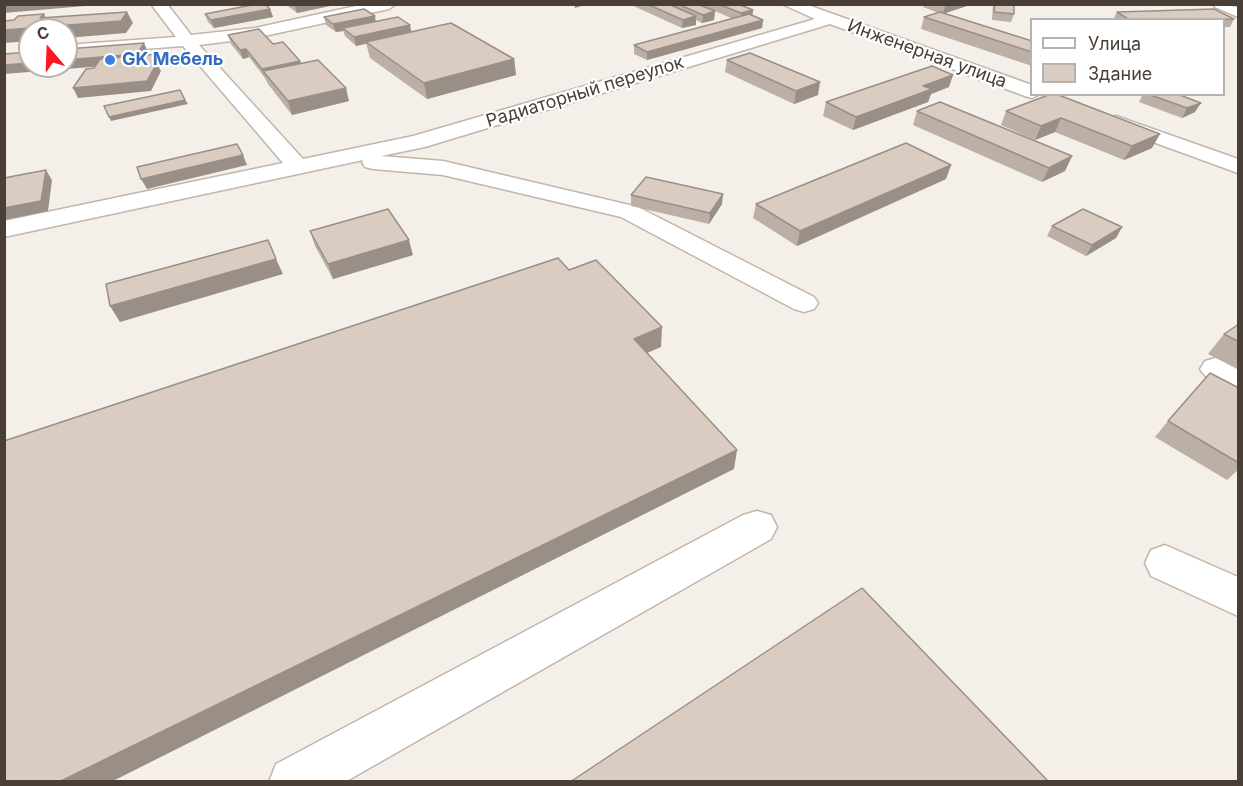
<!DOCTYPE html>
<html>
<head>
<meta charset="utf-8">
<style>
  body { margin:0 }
  #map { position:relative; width:1243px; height:786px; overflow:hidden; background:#f5efea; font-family:Inter,sans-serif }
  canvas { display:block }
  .frame { position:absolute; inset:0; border:6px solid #493f37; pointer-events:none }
  .legend { position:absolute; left:1030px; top:18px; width:195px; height:78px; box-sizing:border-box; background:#fff; border:2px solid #b6b2af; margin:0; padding:8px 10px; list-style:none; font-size:18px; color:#493f37 }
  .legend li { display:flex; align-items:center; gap:12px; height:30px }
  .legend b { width:30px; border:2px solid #b6b2af }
  .north { position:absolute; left:18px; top:18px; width:60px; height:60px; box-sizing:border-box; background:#fff; border:2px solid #b6b2af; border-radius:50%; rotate:341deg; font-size:16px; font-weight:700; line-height:24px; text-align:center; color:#493f37 }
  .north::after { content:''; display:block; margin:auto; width:21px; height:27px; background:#ff1720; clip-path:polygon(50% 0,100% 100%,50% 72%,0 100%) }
</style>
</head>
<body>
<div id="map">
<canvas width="1243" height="786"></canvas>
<div class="frame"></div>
<ul class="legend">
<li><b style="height:8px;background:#fff"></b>Улица</li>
<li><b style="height:16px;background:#daccc1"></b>Здание</li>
</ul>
<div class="north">С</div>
</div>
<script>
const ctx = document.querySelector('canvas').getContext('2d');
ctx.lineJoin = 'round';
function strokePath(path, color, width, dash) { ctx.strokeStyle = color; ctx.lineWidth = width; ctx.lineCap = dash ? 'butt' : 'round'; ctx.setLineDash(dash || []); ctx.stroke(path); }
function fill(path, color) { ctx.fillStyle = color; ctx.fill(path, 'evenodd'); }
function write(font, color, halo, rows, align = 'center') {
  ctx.font = font + ' Inter,sans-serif'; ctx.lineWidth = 4.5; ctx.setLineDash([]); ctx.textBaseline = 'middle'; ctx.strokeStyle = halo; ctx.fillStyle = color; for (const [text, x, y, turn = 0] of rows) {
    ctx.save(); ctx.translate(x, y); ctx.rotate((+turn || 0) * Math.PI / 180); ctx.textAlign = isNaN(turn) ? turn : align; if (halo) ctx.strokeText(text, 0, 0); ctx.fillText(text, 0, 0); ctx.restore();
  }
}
const minor = new Path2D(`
  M151,4H167L191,35L255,28L365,4H396L389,9L255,38L199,45L303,159L413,136L815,19L782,4H805L1032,85V94H1040L1032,98L1025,96L830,24L425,147L381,156L443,161L638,207L814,297L818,303L814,309L804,312L794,309L621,217L443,175L373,169L365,167L362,162L363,160L4,237V221L283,163L183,46L66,55V45L176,37Z
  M1213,4L1238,7V17L1215,7Z
  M1116,116L1238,159V173L1109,126L1106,122L1109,118Z
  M1216,358L1238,367V392C1224,389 1208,382 1200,369L1205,361Z
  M757,511L771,515L777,527L771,539L345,782H269L276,764L743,515Z
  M1165,545L1238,577V616L1151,576L1145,563L1151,550Z`);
const wall = new Path2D(`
  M285,4H339L297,13Z
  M629,4H738L753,10L752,16L763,20L762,28L647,60L634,54V45L733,19L715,11L714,20L702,23L696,20V25L682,28Z
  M924,4H973L944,13L1032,41V66L921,29L924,17L939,13L923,7Z
  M993,4H1014V14L1011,22L992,20Z
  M270,9L273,17L214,28L208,22L205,14Z
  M1117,12L1234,19L1230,27H1224V20H1113Z
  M324,17L376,21L411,32L514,59L516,75L427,99L370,58L366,43L356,46L345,36L343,31L336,32L326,25Z
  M228,35L273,44L300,63L349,101L292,115L268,84L265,78L249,57L243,59L231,44Z
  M727,60L818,95L794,104L725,72Z
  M949,87L931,94L928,102L853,130L823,116L826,102Z
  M1051,94L1152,148L1124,160L1055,132L1035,140L1001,125L1006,111Z
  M1143,94H1177L1195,112L1182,118L1139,102Z
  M917,111L1072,156L1065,171L1042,182L913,125Z
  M946,179L797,246L753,218L756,204Z
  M631,195L722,204L709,224L631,206Z
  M1052,226L1122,227L1116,238L1086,256L1047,236Z
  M310,231L413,255L333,279L315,246Z
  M1239,324V370L1208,354L1224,334Z
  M1239,388V469L1227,480L1155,437L1168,421Z`);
const shadedWall = new Path2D(`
  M4,4H108L4,13Z
  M294,4H339L297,13Z
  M574,4H588L575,8Z
  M949,4H973L943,14L945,6Z
  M270,9L273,17L214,28L211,20Z
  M753,10L752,18L740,21L741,13Z
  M715,11L714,20L702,23L703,15Z
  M127,12L133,23L126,33L66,38V30H30V41L4,43V30L40,18L44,14L50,26Z
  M375,16L376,24L343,28V31L336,32L333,24Z
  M696,16V25L682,28L683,20Z
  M763,20L762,28L647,60V52Z
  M410,25L412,34L356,46L354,37Z
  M144,43L148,52L141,63L4,74V65L30,63V66H66V60Z
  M246,49L249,57L243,59L240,50Z
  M158,54L162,62L159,68L161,71L151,91L78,98L73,88L153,63Z
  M514,59L516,75L427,99L424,83Z
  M300,61L303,70L263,71L265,78L262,69Z
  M953,75L949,87L931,94L928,102L853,130L856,117L923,86Z
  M820,82L818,95L794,104L796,91Z
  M346,88L349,101L292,115L288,101Z
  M185,100L188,104L111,121L109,117Z
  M1201,103L1195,112L1182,118L1187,108Z
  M1061,118L1055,132L1035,140L1041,126Z
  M1160,134L1152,148L1124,160L1132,146Z
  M243,155L247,165L147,189L141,179Z
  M1072,156L1065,171L1042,182L1049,168Z
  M951,165L946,179L797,246L800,231Z
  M46,170L52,180L48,211L4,220V208Z
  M723,194L722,204L709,224L710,213Z
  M1122,227L1116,238L1086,256L1092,245Z
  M409,240L413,255L333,279L328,264Z
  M276,259L283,274L120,322L110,306Z
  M662,327L661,347L633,359L634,339Z
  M737,450L734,469L111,782H59Z`);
const building = new Path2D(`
  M257,4H265L270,9L211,20L205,14Z
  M647,4H668L696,16L683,20Z
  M678,4H697L715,11L703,15Z
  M718,4H738L753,10L741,13Z
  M995,4H1014V14L994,12Z
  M364,9L375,16L333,24L324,17Z
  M1214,9L1234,19L1130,20L1117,12Z
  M127,12L121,21L4,30V21L14,20L18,16L44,14L40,18Z
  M940,12L1032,41V52L924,17Z
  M749,14L763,20L647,52L634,45Z
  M398,17L410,25L354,37L343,28Z
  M451,23L514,59L424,83L366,42Z
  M259,29L273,44L283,42L300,61L262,69L246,49L240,50L228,35Z
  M144,43L137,54L66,60V49Z
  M30,52V63L4,65V54Z
  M750,53L820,82L796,91L727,60Z
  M158,54L153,63H157L147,81L73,88L86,69L94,68L100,59Z
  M318,60L346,88L288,101L263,71Z
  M932,66L953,75L923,86L932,89L856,117L826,102Z
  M180,90L185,100L109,117L104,106Z
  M1051,94H1056L1160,134L1132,146L1061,118L1041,126L1006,111Z
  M1148,94H1177L1201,103L1187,108Z
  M940,102L1072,156L1049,168L917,111Z
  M906,143L951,165L800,231L756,204Z
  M237,144L243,155L141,179L137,167Z
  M46,170L41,201L4,208V178Z
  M646,177L723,194L710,213L631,195Z
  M388,209L409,240L328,264L310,231Z
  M1083,209L1122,227L1092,245L1052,226Z
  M268,240L276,259L110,306L106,284Z
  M558,258L569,270L596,260L662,327L634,339L737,450L59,782H4V441Z
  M1239,324V342L1224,334Z
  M1210,373L1239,388V463L1168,421Z
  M862,588L1049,782H570Z`);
const markers = [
  [110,60,6,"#3f7fe0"]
];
const farStreetnames = [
  ["Инженерная улица",927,54,20],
  ["Радиаторный переулок",585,92,-17]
];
const farShopnames = [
  ["GK Мебель",122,60]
];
strokePath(minor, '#c1b5ac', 3);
fill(minor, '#fff');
fill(wall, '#bbafa6');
fill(shadedWall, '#998f87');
fill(building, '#daccc1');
strokePath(building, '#998f87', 1.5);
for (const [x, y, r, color] of markers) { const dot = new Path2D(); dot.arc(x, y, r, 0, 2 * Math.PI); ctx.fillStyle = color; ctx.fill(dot); strokePath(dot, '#fff', 2); }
write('18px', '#493f37', '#fff', farStreetnames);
write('bold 18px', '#366cbe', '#fff', farShopnames, 'left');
</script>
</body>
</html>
